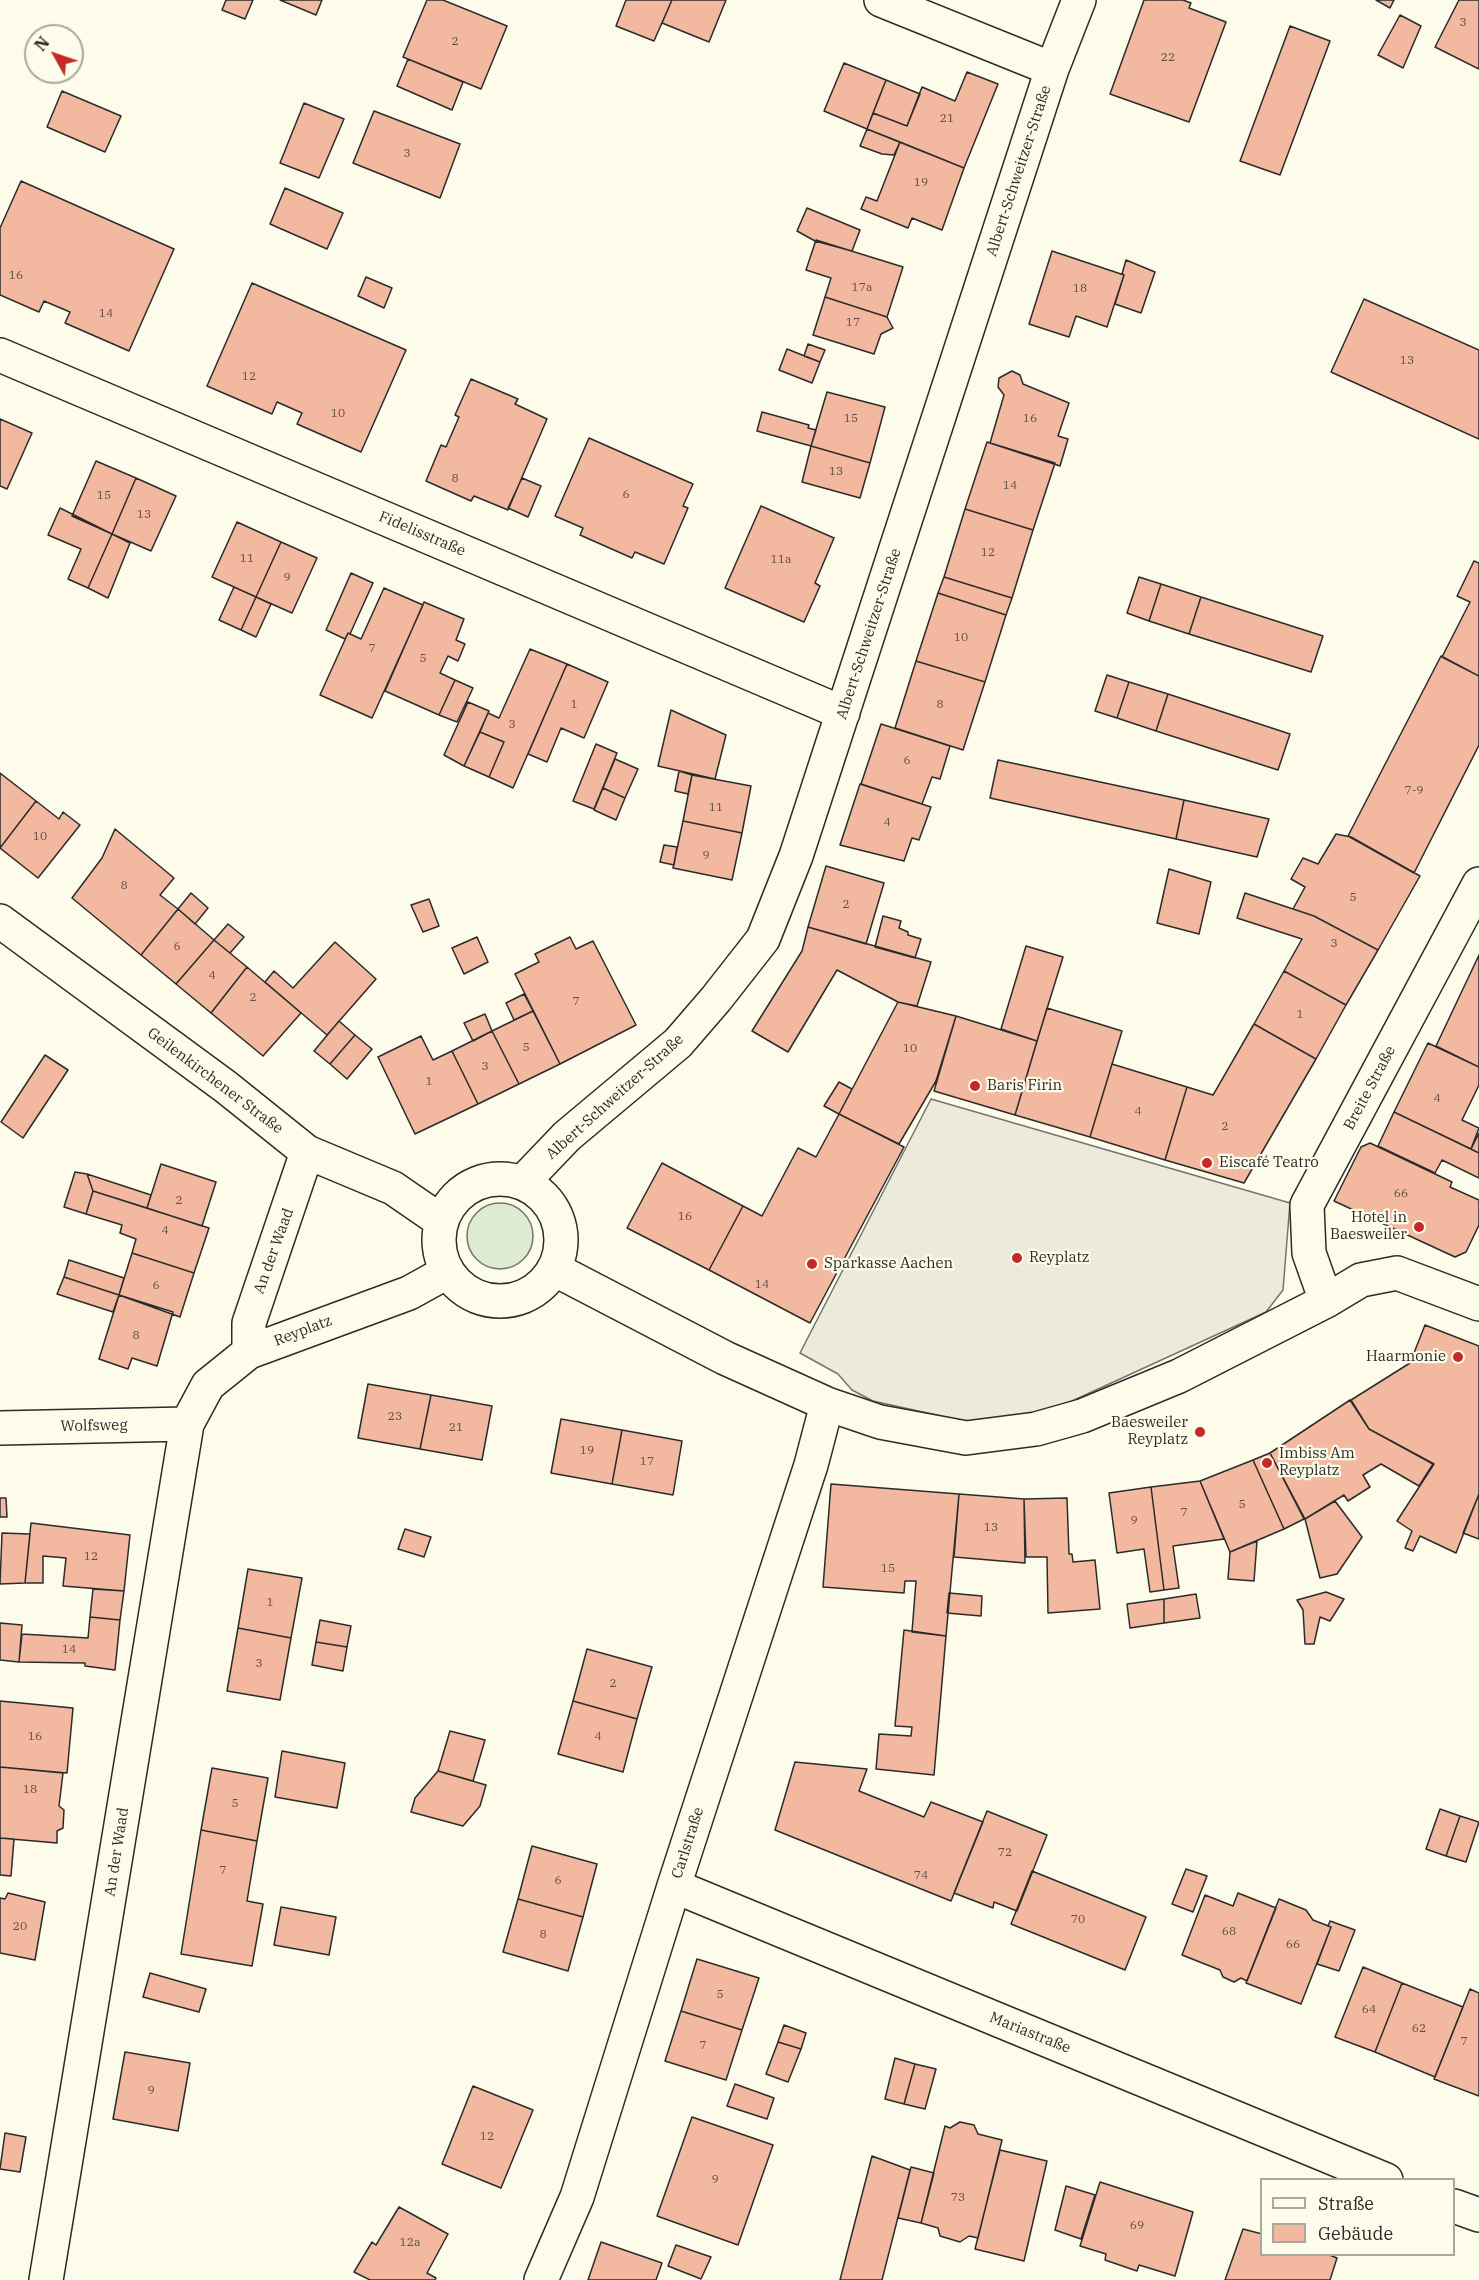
<!DOCTYPE html>
<html>
<head>
<meta charset="utf-8">
<style>
  body { margin:0 }
  #map { position:relative; width:1479px; height:2280px; overflow:hidden; background:#fdfbea; font-family:"IBM Plex Serif",serif }
  canvas { display:block }
  .legend { position:absolute; left:1260px; top:2178px; width:195px; height:78px; box-sizing:border-box; background:#fdfbea; border:2px solid #a9a89e; margin:0; padding:8px 10px; list-style:none; font-size:18px; color:#2b2b2b }
  .legend li { display:flex; align-items:center; gap:12px; height:30px }
  .legend b { width:30px; border:2px solid #a9a89e }
  .north { position:absolute; left:24px; top:24px; width:60px; height:60px; box-sizing:border-box; background:#fdfbea; border:2px solid #a9a89e; border-radius:50%; rotate:310deg; font-size:16px; font-weight:700; line-height:24px; text-align:center; color:#2b2b2b }
  .north::after { content:''; display:block; margin:auto; width:21px; height:27px; background:#c62828; clip-path:polygon(50% 0,100% 100%,50% 72%,0 100%) }
</style>
</head>
<body>
<div id="map">
<canvas width="1479" height="2280"></canvas>
<ul class="legend">
<li><b style="height:8px;background:#fdfbea"></b>Straße</li>
<li><b style="height:16px;background:#f2b8a0"></b>Gebäude</li>
</ul>
<div class="north">N</div>
</div>
<script>
const ctx = document.querySelector('canvas').getContext('2d');
ctx.lineJoin = 'round';
function fill(path, color) { ctx.fillStyle = color; ctx.fill(path, 'evenodd'); }
function strokePath(path, color, width, dash) { ctx.strokeStyle = color; ctx.lineWidth = width; ctx.lineCap = dash ? 'butt' : 'round'; ctx.setLineDash(dash || []); ctx.stroke(path); }
function write(font, color, halo, rows, align = 'center') {
  ctx.font = font + ' "IBM Plex Serif",serif'; ctx.lineWidth = 4.5; ctx.setLineDash([]); ctx.textBaseline = 'middle'; ctx.strokeStyle = halo; ctx.fillStyle = color; for (const [text, x, y, turn = 0] of rows) {
    ctx.save(); ctx.translate(x, y); ctx.rotate((+turn || 0) * Math.PI / 180); ctx.textAlign = isNaN(turn) ? turn : align; if (halo) ctx.strokeText(text, 0, 0); ctx.fillText(text, 0, 0); ctx.restore();
  }
}
const green = new Path2D(`
  M467 1236a33 33 0 1 1 66 0a33 33 0 1 1-66 0Z`);
const parking = new Path2D(`
  M931,1099L1290,1203L1283,1290L1266,1312L1072,1401L1019,1419L968,1422L873,1401L852,1390L838,1374L800,1353Z`);
const building = new Path2D(`
  M226,0H253L245,19L222,10Z
  M280,0H322L316,15Z
  M427,0H443L507,26L481,89L403,57Z
  M626,0H672L654,41L616,26Z
  M672,0H726L709,42L662,23Z
  M1144,0H1183L1191,3L1189,8L1226,22L1189,122L1110,94Z
  M1376,0H1394L1390,8Z
  M1459,0H1479V69L1435,47Z
  M1400,15L1421,26L1403,68L1378,55Z
  M1290,26L1330,41L1280,175L1240,161Z
  M408,59L463,82L452,110L397,86Z
  M844,63L886,80L867,129L824,111Z
  M967,72L998,84L964,168L867,129L873,113L907,126L922,87L955,101Z
  M886,80L920,94L907,126L873,113Z
  M62,91L121,116L105,152L47,127Z
  M304,103L344,119L319,178L280,163Z
  M374,111L460,144L440,198L353,163Z
  M867,129L900,142L894,155L882,154L860,146Z
  M900,142L964,168L942,230L912,218L908,228L861,209L866,197L877,201Z
  M21,181L174,249L129,351L65,323L70,312L44,301L39,312L0,295V228Z
  M285,188L343,213L327,249L270,224Z
  M807,208L860,230L852,251L815,241L797,231Z
  M816,240L903,267L887,317L825,297L831,278L806,270Z
  M1052,251L1124,275L1107,327L1076,316L1069,337L1029,324Z
  M1126,260L1155,272L1141,313L1115,304L1124,275L1122,274Z
  M366,277L392,288L384,308L358,296Z
  M252,283L406,350L361,452L297,424L302,413L277,402L272,414L207,386Z
  M825,297L887,317L893,328L881,334L874,354L813,335Z
  M1364,299L1479,350V439L1331,372Z
  M808,344L825,350L820,362L804,356Z
  M787,349L820,362L812,383L779,370Z
  M1012,371L1020,375L1023,384L1069,403L1058,436L1068,439L1060,466L990,443L1004,395L998,387L999,378Z
  M471,379L518,399L515,404L547,419L508,510L474,496L471,501L426,481L441,445L446,447L459,417L455,415Z
  M827,392L885,407L870,463L811,446Z
  M762,412L809,425L808,428L816,430L811,446L757,431Z
  M0,419L32,433L7,489L0,486Z
  M589,438L693,484L683,506L688,508L664,564L635,552L632,558L580,535L583,528L555,516Z
  M987,442L1055,463L1033,530L965,509Z
  M811,446L870,463L860,498L802,482Z
  M96,461L136,478L112,534L72,516Z
  M136,478L176,496L151,551L112,534Z
  M522,478L541,486L528,517L508,508Z
  M761,506L834,538L815,583L820,586L804,622L725,588Z
  M60,508L112,534L88,588L68,579L81,549L48,535Z
  M965,509L1033,530L1012,598L944,577Z
  M237,522L281,542L256,597L212,577Z
  M112,534L130,543L108,598L88,588Z
  M281,542L317,558L292,613L256,597Z
  M1474,561L1479,563V676L1442,657L1470,602L1457,596Z
  M351,573L373,583L350,634L348,633L345,639L326,630Z
  M944,577L1012,598L1006,615L938,593Z
  M1139,577L1161,584L1149,621L1127,613Z
  M1161,584L1201,597L1189,634L1149,621Z
  M234,587L256,597L241,630L219,620Z
  M384,588L423,605L372,718L320,695L348,633L361,639Z
  M938,593L1006,615L985,682L916,661Z
  M256,597L271,604L256,637L241,630Z
  M1201,597L1323,636L1311,672L1189,634Z
  M424,602L464,619L456,640L465,644L458,661L448,656L440,673L455,680L439,715L385,691Z
  M530,649L567,664L513,788L489,777L504,742L480,732L488,713L499,718Z
  M1441,656L1479,676V745L1414,873L1348,836Z
  M916,661L985,682L963,750L895,728Z
  M567,664L608,682L584,738L561,728L547,762L528,754Z
  M1107,675L1129,682L1117,718L1095,711Z
  M455,680L473,688L457,722L439,715Z
  M1129,682L1168,694L1156,731L1117,718Z
  M1168,694L1290,734L1278,770L1156,731Z
  M468,702L489,711L464,766L444,755Z
  M671,710L726,735L715,779L658,766Z
  M881,724L950,746L940,779L932,777L922,804L861,784Z
  M480,732L504,742L489,777L464,766Z
  M596,744L617,753L594,809L573,801Z
  M615,759L638,769L625,798L603,788Z
  M998,760L1184,800L1176,839L990,798Z
  M679,771L692,775L688,794L675,791Z
  M0,773L36,801L0,848Z
  M692,775L751,786L742,833L683,821Z
  M860,784L931,807L919,840L912,838L904,861L840,845Z
  M603,788L625,798L616,820L594,810Z
  M1184,800L1269,819L1257,857L1176,839Z
  M36,801L59,819L63,812L80,825L38,878L0,848Z
  M683,821L742,833L732,880L673,868Z
  M115,829L174,878L160,895L178,909L141,955L72,898L102,858Z
  M1336,834L1351,837L1420,876L1378,950L1314,916L1293,909L1305,887L1291,879L1303,858L1318,864Z
  M664,845L677,847L674,865L660,862Z
  M826,866L884,883L866,944L808,927Z
  M1169,869L1211,882L1199,934L1157,923Z
  M191,893L208,908L195,924L178,909Z
  M1245,893L1314,916L1378,950L1346,1005L1284,971L1302,939L1237,918Z
  M429,899L439,926L423,932L411,905Z
  M178,909L214,940L176,984L141,955Z
  M883,916L901,921L899,928L908,932V935L921,939L915,958L875,947Z
  M228,924L244,937L230,953L214,940Z
  M808,927L931,962L917,1006L898,1002L837,970L788,1052L752,1031L802,951Z
  M477,937L488,962L464,974L452,948Z
  M570,937L576,949L593,941L636,1025L560,1064L515,974L539,962L535,954Z
  M214,940L247,967L211,1013L176,984Z
  M335,942L376,979L327,1035L265,982L274,971L293,988Z
  M1026,946L1063,957L1037,1041L1001,1029Z
  M1479,955V1067L1436,1046Z
  M247,967L301,1013L263,1056L211,1013Z
  M1284,971L1346,1005L1316,1059L1254,1024Z
  M524,994L533,1011L514,1020L506,1003Z
  M898,1002L956,1016L936,1081L899,1144L839,1114Z
  M1047,1008L1122,1031L1090,1137L1015,1115Z
  M533,1011L560,1064L519,1084L492,1031Z
  M485,1014L492,1031L473,1041L464,1023Z
  M956,1016L1037,1041L1015,1115L934,1091Z
  M339,1021L355,1035L330,1064L314,1051Z
  M1254,1024L1316,1059L1244,1183L1165,1160L1187,1087L1213,1095Z
  M492,1031L519,1084L478,1104L452,1051Z
  M355,1035L372,1049L347,1079L330,1064Z
  M421,1036L433,1060L452,1051L478,1104L415,1134L378,1057Z
  M1428,1043L1479,1067V1085L1462,1120L1479,1128L1471,1149L1394,1112Z
  M45,1055L68,1070L23,1138L1,1122Z
  M1112,1064L1187,1087L1165,1160L1090,1137Z
  M839,1082L852,1089L839,1114L824,1106Z
  M1394,1112L1479,1153V1178L1442,1160L1435,1173L1378,1146Z
  M839,1114L904,1147L810,1323L709,1270L743,1206L762,1216L798,1148L816,1157Z
  M1479,1133V1153L1471,1149Z
  M1370,1143L1452,1182L1450,1187L1479,1200V1225L1466,1252L1455,1257L1334,1201L1361,1147Z
  M662,1163L743,1206L709,1270L627,1228Z
  M161,1164L216,1182L202,1226L147,1208Z
  M75,1172L87,1174L93,1191L86,1214L64,1207Z
  M87,1174L151,1195L147,1208L93,1191Z
  M93,1191L209,1228L194,1273L132,1253L136,1239L120,1233L122,1225L86,1214Z
  M132,1253L194,1273L180,1317L119,1295Z
  M69,1260L124,1278L119,1295L64,1277Z
  M64,1277L119,1295L113,1312L57,1294Z
  M119,1295L173,1312L157,1366L132,1358L128,1369L99,1359Z
  M1425,1325L1479,1346V1494L1456,1553L1420,1536L1413,1551L1405,1548L1412,1531L1397,1521L1434,1464L1369,1429L1351,1400L1410,1363Z
  M368,1384L431,1395L420,1449L358,1438Z
  M431,1395L492,1406L482,1460L420,1449Z
  M1350,1400L1369,1429L1433,1464L1419,1486L1381,1464L1363,1475L1370,1487L1348,1501L1344,1495L1305,1519L1270,1453Z
  M561,1419L622,1430L612,1484L551,1473Z
  M622,1430L682,1441L673,1495L612,1484Z
  M1270,1453L1304,1519L1284,1529L1253,1460Z
  M1253,1460L1284,1529L1230,1552L1200,1481Z
  M1200,1481L1224,1539L1173,1546L1179,1588L1164,1590L1151,1487Z
  M831,1484L959,1494L946,1636L912,1632L916,1581H905L904,1593L823,1587Z
  M1151,1487L1164,1590L1150,1592L1144,1549L1117,1553L1109,1493Z
  M959,1494L1024,1499L1025,1563L954,1557Z
  M1479,1494V1539L1463,1533Z
  M0,1498H6L7,1517H0Z
  M1067,1498L1069,1554H1072L1073,1562L1095,1560L1100,1609L1048,1613L1047,1557H1026L1024,1499Z
  M1335,1501L1362,1537L1337,1574L1320,1578L1305,1519Z
  M31,1523L130,1535L124,1591L63,1586L66,1558L43,1556V1583H25Z
  M405,1529L431,1537L424,1557L398,1549Z
  M2,1533L30,1534L25,1583L0,1584Z
  M1257,1541L1254,1581L1228,1579L1230,1552Z
  M248,1569L302,1578L291,1638L238,1628Z
  M93,1589L124,1591L120,1620L90,1617Z
  M1326,1592L1344,1599L1330,1621L1320,1617L1314,1644H1305L1303,1610L1297,1600Z
  M949,1593L982,1596L981,1616L947,1613Z
  M1196,1594L1200,1618L1164,1623V1599Z
  M1164,1599V1623L1130,1628L1127,1604Z
  M90,1617L120,1620L115,1670L85,1666V1663L19,1662L22,1634L88,1638Z
  M320,1620L351,1626L347,1647L316,1642Z
  M0,1623L22,1625L19,1662L0,1660Z
  M238,1628L291,1638L280,1700L227,1691Z
  M904,1630L946,1636L934,1775L876,1769L879,1734L911,1736L912,1727L895,1726Z
  M316,1642L347,1647L343,1671L312,1665Z
  M587,1649L652,1667L637,1719L573,1701Z
  M0,1701L73,1708L67,1773L0,1767Z
  M573,1701L637,1719L623,1772L558,1754Z
  M450,1731L485,1740L473,1781L438,1771Z
  M282,1751L345,1763L337,1808L275,1797Z
  M795,1762L867,1769L859,1791L924,1817L931,1802L983,1822L951,1901L775,1830Z
  M0,1767L63,1773L59,1806L64,1810L63,1828L57,1831V1843L0,1838Z
  M212,1768L268,1778L257,1841L201,1830Z
  M438,1771L486,1785L480,1806L463,1826L411,1812L415,1798Z
  M1440,1809L1460,1816L1446,1856L1426,1849Z
  M987,1811L1047,1835L1017,1911L994,1902L993,1908L954,1893Z
  M1460,1816L1479,1822L1466,1862L1446,1856Z
  M201,1830L257,1841L247,1901L263,1904L252,1966L181,1954Z
  M0,1838L14,1839L11,1876L0,1875Z
  M532,1846L597,1864L583,1917L518,1899Z
  M1186,1869L1207,1876L1193,1912L1172,1904Z
  M1032,1871L1146,1917L1125,1970L1011,1924Z
  M8,1893L45,1902L35,1960L0,1953V1898L5,1899Z
  M1238,1893L1276,1908L1247,1981L1241,1978L1234,1982L1223,1977L1220,1970L1182,1955L1205,1895L1233,1906Z
  M518,1899L583,1917L568,1971L503,1952Z
  M1279,1899L1306,1910L1313,1920L1331,1927L1301,2004L1246,1983Z
  M281,1907L336,1917L329,1955L274,1945Z
  M1330,1921L1355,1930L1339,1971L1317,1964L1331,1927L1328,1926Z
  M697,1959L759,1978L742,2030L681,2011Z
  M1363,1967L1402,1983L1375,2052L1335,2037Z
  M150,1973L206,1989L199,2012L143,1997Z
  M1402,1983L1463,2007L1435,2077L1375,2052Z
  M1470,1989L1479,1993V2096L1434,2079Z
  M681,2011L742,2030L726,2080L665,2061Z
  M784,2025L806,2033L801,2049L778,2042Z
  M778,2042L801,2049L788,2082L766,2074Z
  M125,2052L190,2063L178,2131L113,2119Z
  M895,2058L915,2064L904,2104L885,2099Z
  M915,2064L936,2069L925,2109L904,2104Z
  M735,2084L774,2098L767,2119L727,2106Z
  M473,2086L533,2110L501,2188L442,2164Z
  M692,2117L773,2145L738,2245L657,2216Z
  M960,2122L974,2125L978,2134L1002,2140L978,2238L969,2236L960,2242L940,2236L938,2228L921,2223L945,2126L950,2128Z
  M5,2133L26,2137L20,2172L0,2169Z
  M1000,2150L1047,2161L1024,2261L975,2249Z
  M872,2156L910,2170L882,2280H840Z
  M911,2167L934,2173L921,2223L898,2218Z
  M1100,2182L1193,2212L1175,2276L1139,2265L1137,2271L1105,2260L1106,2254L1080,2246Z
  M1066,2186L1095,2195L1081,2239L1055,2230Z
  M399,2207L448,2234L427,2273L436,2278L435,2280H370L354,2272L372,2242L376,2245Z
  M1243,2229L1262,2234V2254H1327L1337,2258L1330,2280H1225Z
  M601,2242L662,2263L656,2280H588Z
  M676,2245L711,2257L701,2279L668,2266Z`);
const minor = new Path2D(`
  M881,0L1052,69
  M0,355L843,713
  M0,921L226,1087L307,1152L393,1188L441,1221
  M439 1240a61 61 0 1 1 122 0a61 61 0 1 1-122 0Z
  M522,1183L567,1136L678,1043L716,999L763,939L796,856L1052,69L1079,0
  M554,1269L725,1358L827,1404L880,1422L966,1438L1036,1429L1082,1416L1179,1376L1326,1301L1361,1280L1397,1273L1479,1304
  M1326,1301L1309,1253L1307,1205L1479,884
  M249,1352V1323L307,1152
  M0,1428L187,1424
  M674,1886L1386,2180
  M1454,2206L1479,2215
  M46,2280L187,1424L208,1385L249,1352L409,1293L447,1272
  M541,2280L577,2197L674,1886L811,1465L827,1404`);
const markers = [
  [975,1086,6,"#c62828"],
  [1207,1163,6,"#c62828"],
  [1419,1227,6,"#c62828"],
  [1017,1258,6,"#c62828"],
  [812,1264,6,"#c62828"],
  [1458,1357,6,"#c62828"],
  [1200,1432,6,"#c62828"],
  [1267,1463,6,"#c62828"]
];
const numberNames = [
  ["3",1463,23],
  ["2",455,42],
  ["22",1168,58],
  ["21",947,119],
  ["3",407,154],
  ["19",921,183],
  ["16",16,276],
  ["17a",862,288],
  ["18",1080,289],
  ["14",106,314],
  ["17",853,323],
  ["13",1407,361],
  ["12",249,377],
  ["10",338,414],
  ["15",851,419],
  ["16",1030,419],
  ["13",836,472],
  ["8",455,479],
  ["14",1010,486],
  ["6",626,495],
  ["15",104,496],
  ["13",144,515],
  ["12",988,553],
  ["11",247,559],
  ["11a",781,560],
  ["9",287,578],
  ["10",961,638],
  ["7",372,649],
  ["5",423,659],
  ["1",574,705],
  ["8",940,705],
  ["3",512,725],
  ["6",907,761],
  ["7-9",1414,791],
  ["11",716,808],
  ["4",887,823],
  ["10",40,837],
  ["9",706,856],
  ["8",124,886],
  ["5",1353,898],
  ["2",846,905],
  ["3",1334,944],
  ["6",177,947],
  ["4",212,976],
  ["2",253,998],
  ["7",576,1002],
  ["1",1300,1015],
  ["5",526,1048],
  ["10",910,1049],
  ["3",485,1067],
  ["1",429,1082],
  ["4",1437,1099],
  ["4",1138,1112],
  ["2",1225,1127],
  ["66",1401,1194],
  ["2",179,1201],
  ["16",685,1217],
  ["4",165,1231],
  ["14",762,1285],
  ["6",156,1286],
  ["8",136,1336],
  ["23",395,1417],
  ["21",456,1428],
  ["19",587,1451],
  ["17",647,1462],
  ["5",1242,1505],
  ["7",1184,1513],
  ["9",1134,1521],
  ["13",991,1528],
  ["12",91,1557],
  ["15",888,1569],
  ["1",270,1603],
  ["14",69,1650],
  ["3",259,1664],
  ["2",613,1684],
  ["16",35,1737],
  ["4",598,1737],
  ["18",30,1790],
  ["5",235,1804],
  ["72",1005,1853],
  ["7",223,1871],
  ["74",921,1876],
  ["6",558,1881],
  ["70",1078,1920],
  ["20",20,1927],
  ["68",1229,1932],
  ["8",543,1935],
  ["66",1293,1945],
  ["5",720,1995],
  ["64",1369,2010],
  ["62",1419,2029],
  ["7",1464,2042],
  ["7",703,2046],
  ["9",151,2091],
  ["12",487,2137],
  ["9",715,2180],
  ["73",958,2198],
  ["69",1137,2226],
  ["12a",410,2243]
];
const streetNames = [
  ["Albert-Schweitzer-Straße",1019,171,-72],
  ["Fidelisstraße",422,534,23],
  ["Albert-Schweitzer-Straße",869,634,-72],
  ["Geilenkirchener Straße",215,1081,37],
  ["Breite Straße",1370,1088,-62],
  ["Albert-Schweitzer-Straße",615,1097,-42],
  ["An der Waad",274,1251,-70],
  ["Reyplatz",303,1331,-21],
  ["Wolfsweg",94,1426,-1],
  ["Carlstraße",688,1843,-72],
  ["An der Waad",117,1852,-81],
  ["Mariastraße",1030,2033,22]
];
const poiNames = [
  ["Baris Firin",987,1086],
  ["Eiscafé Teatro",1219,1163],
  ["Hotel in",1407,1218,"right"],
  ["Baesweiler",1407,1235,"right"],
  ["Reyplatz",1029,1258],
  ["Sparkasse Aachen",824,1264],
  ["Haarmonie",1446,1357,"right"],
  ["Baesweiler",1188,1423,"right"],
  ["Reyplatz",1188,1440,"right"],
  ["Imbiss Am",1279,1454],
  ["Reyplatz",1279,1471]
];
fill(green, '#deebd1');
strokePath(green, '#74746e', 1.5);
fill(parking, '#eceadb');
strokePath(parking, '#74746e', 1.5);
fill(building, '#f2b8a0');
strokePath(building, '#2b2b2b', 1.5);
strokePath(minor, '#2b2b2b', 36);
strokePath(minor, '#fdfbea', 33);
for (const [x, y, r, color] of markers) { const dot = new Path2D(); dot.arc(x, y, r, 0, 2 * Math.PI); ctx.fillStyle = color; ctx.fill(dot); strokePath(dot, '#fdfbea', 2); }
write('12px', '#5d4e48', null, numberNames);
write('15px', '#2b2b2b', '#fdfbea', streetNames);
write('15px', '#2b2b2b', '#fdfbea', poiNames, 'left');
</script>
</body>
</html>
